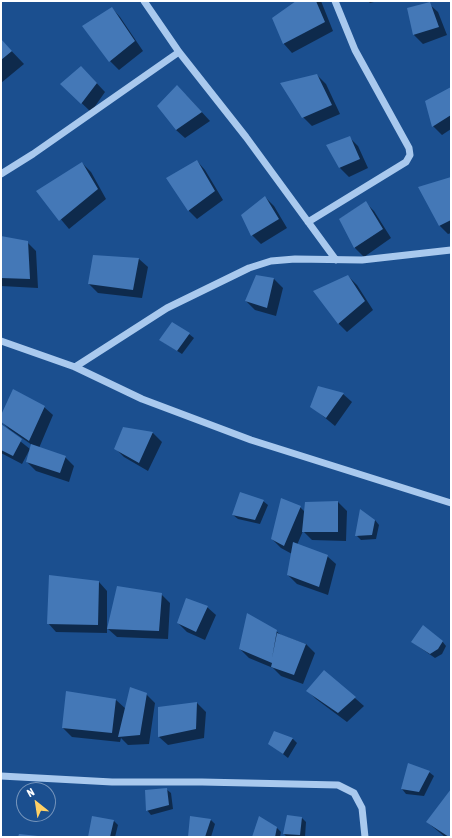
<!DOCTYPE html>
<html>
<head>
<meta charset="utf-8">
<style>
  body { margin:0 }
  #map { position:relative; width:452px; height:838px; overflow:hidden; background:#1b4f8f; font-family:"Asap Condensed",sans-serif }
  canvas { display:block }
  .frame { position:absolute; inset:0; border:2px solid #fff; pointer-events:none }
  .north { position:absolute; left:16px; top:782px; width:40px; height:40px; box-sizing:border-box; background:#1b4f8f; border:1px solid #7695bc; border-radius:50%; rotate:330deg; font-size:11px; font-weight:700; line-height:16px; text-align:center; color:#fff }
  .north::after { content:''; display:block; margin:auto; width:14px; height:18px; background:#ffd166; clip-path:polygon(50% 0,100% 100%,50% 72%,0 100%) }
</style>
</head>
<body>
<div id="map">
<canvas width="452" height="838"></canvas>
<div class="frame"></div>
<div class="north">N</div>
</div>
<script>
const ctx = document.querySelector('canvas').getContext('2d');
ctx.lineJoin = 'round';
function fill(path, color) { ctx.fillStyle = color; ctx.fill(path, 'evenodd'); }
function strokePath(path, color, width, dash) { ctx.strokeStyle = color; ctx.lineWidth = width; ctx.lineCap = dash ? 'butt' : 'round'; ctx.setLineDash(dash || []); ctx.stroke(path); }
const shadow = new Path2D(`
  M298,1H321L333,31L292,53L284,44L274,19Z
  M368,1H378L370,3Z
  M429,4L438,12L447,35L423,44L414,35L408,9Z
  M112,8L120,17L143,51L119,70L110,61L84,26Z
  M1,40L24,64L1,83Z
  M317,75L326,84L340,114L312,126L303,117Z
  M90,76L105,92L91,112L71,93Z
  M451,88V129L442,135L433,126Z
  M186,95L210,121L185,138L176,130Z
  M349,137L358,146L368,168L349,177L340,168L327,146Z
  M197,161L205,170L223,200L197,219L189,211L167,178Z
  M82,163L91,172L106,199L69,229L38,192Z
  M451,178V233L448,234L439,225Z
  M265,197L274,206L287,228L261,244L252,235L242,215Z
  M365,202L374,211L391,238L364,257L355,248L340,219Z
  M1,237L27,242L36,251L38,288L1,286Z
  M94,256L139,259L148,267L142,298L98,293L89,284Z
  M256,276L274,279L283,288L276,316L255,310L246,301Z
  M348,276L357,285L373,310L347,332L338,323Z
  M189,334L194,338L182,354L160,340Z
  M343,394L352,402L335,426L312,407Z
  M44,407L53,415L39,448L65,457L74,466L69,482L36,471L27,462L32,445L9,429L1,421V417Z
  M1,426L30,449L22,464L1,453Z
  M123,428L153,433L162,442L148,471L124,457L115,448Z
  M263,501L268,505L260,524L238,519L233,515Z
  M338,502L347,511L346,541L312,540L303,531L297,545L327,556L336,564L328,595L297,584L288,575L292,554L281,548L272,539L300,507L305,512Z
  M375,520L379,525L376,539L361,540L357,536Z
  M99,582L107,591V633L56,632L48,623Z
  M161,594L170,603L168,639L117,637L108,629Z
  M207,607L216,615L205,640L187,632L178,623Z
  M276,631L281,635L306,644L315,653L303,684L281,676L273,668L249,658L240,649Z
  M442,641L446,646L442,654L435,658L412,642Z
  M324,671L364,706L347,722L316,699L308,691Z
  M146,694L155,703L149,744L128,745L121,738L120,742L72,737L63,728L116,700L126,709Z
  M197,703L206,712L204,738L168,745L159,737Z
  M275,732L293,739L297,743L288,758L269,743Z
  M409,765L429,772L434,776L424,796L406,794L402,789Z
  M166,789L171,793L173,809L151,815L147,810Z
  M451,790V837H445L427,822Z
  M302,818L306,822L305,837H287L284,834Z
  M211,820L215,824L211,837H189Z
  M114,821L118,825L115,837H89Z
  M277,828L281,832L280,837H253Z`);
const building = new Path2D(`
  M296,1H316L325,22L283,44L272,18Z
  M430,2L439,27L413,35L407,8Z
  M112,7L135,41L109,62L82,26Z
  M1,39L12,51L1,60Z
  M81,66L97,83L81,104L60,84Z
  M317,74L332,105L302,118L280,83Z
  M177,85L202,112L176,130L157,106Z
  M451,87V115L432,127L425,101Z
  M350,136L360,159L339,168L326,145Z
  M197,160L215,191L188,211L166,178Z
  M82,162L98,189L59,221L36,191Z
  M451,177V220L439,226L418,187Z
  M265,196L279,219L251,236L241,215Z
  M366,201L383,229L354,248L339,219Z
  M1,236L28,241L30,279L1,278Z
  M93,255L139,258L133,290L88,284Z
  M256,275L274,278L267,308L245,301Z
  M348,275L365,301L338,324L313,291Z
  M172,322L190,333L177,351L159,340Z
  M318,386L344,393L326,418L310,407Z
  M13,389L45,406L29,441L1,422V415Z
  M1,424L22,439L13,456L1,450Z
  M123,427L153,432L139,463L114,449Z
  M31,444L66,456L60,473L26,462Z
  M240,492L264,500L255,520L232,515Z
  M281,498L301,506L284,546L271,539Z
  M338,501V532H302L305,502Z
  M360,509L375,520L372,535L355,536Z
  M293,542L328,555L319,587L287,575Z
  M49,575L99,581L98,625L47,624Z
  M117,586L162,593L159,631L107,629Z
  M186,598L208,606L196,632L177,623Z
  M247,613L277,630L272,658L277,633L306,644L294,675L271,667L272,663L239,649Z
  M423,625L443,641L438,649L430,654L411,642Z
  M324,670L356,697L338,713L306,691Z
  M130,687L147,693L140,735L118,737Z
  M66,691L116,699L112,733L62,728Z
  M197,702L196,729L158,737V707Z
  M274,731L293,738L283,754L268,744Z
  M408,763L430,771L419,792L401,789Z
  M167,788L169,805L146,811L145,790Z
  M451,789V835L449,837L426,822Z
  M287,815L302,817L300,835L283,834Z
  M92,816L114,820L110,837H88Z
  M190,816L211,819L205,837H188Z
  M259,816L277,827L275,837H252Z
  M19,834L38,836V837H18Z`);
const minor = new Path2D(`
  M144,1L179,52L246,137L336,260
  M1,174L33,154L179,52
  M308,222L406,162L410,155L409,148L355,50L335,1
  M1,341L75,367L142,399L251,440L451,503
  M75,367L167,308L249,268L271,261L295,259L362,260L451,250
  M1,776L112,782H202L338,785L354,793L362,808L365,837`);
fill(shadow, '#0007');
fill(building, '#4478b7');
strokePath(minor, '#a9c9ee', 7);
</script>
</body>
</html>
